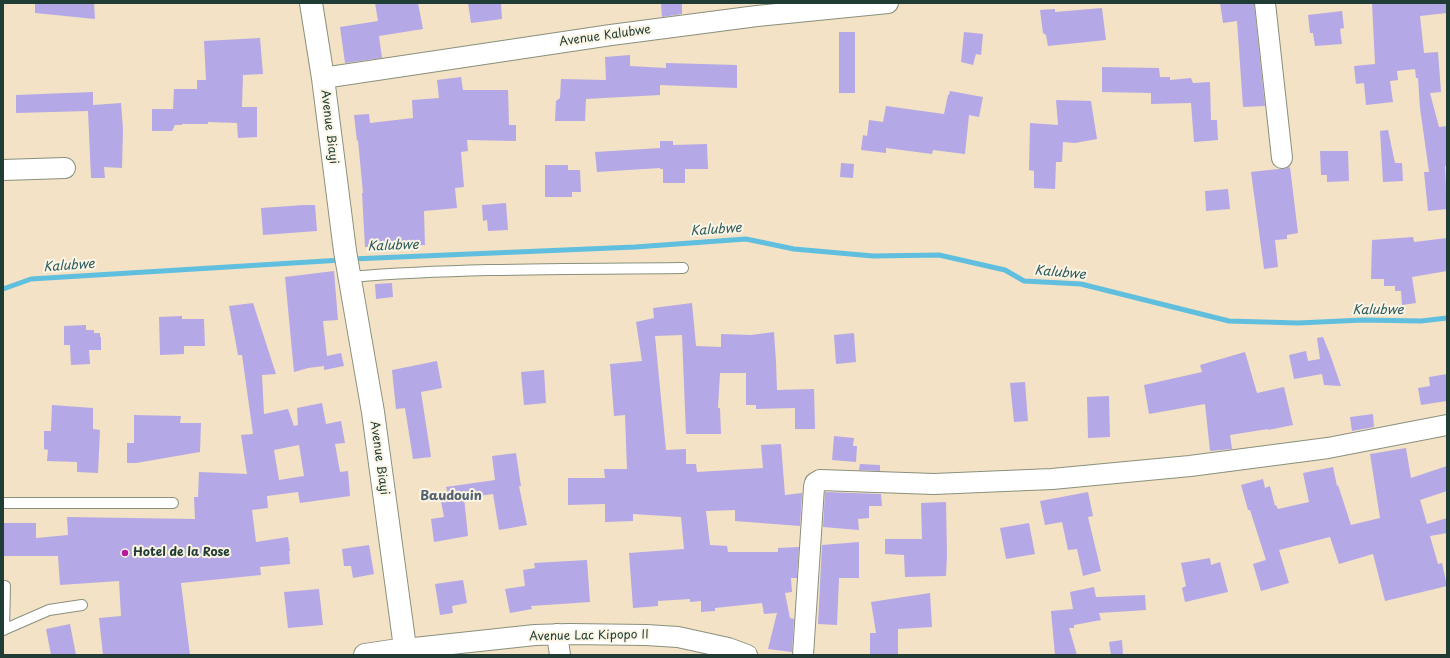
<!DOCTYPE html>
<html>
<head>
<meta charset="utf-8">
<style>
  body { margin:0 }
  #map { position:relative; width:1450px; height:658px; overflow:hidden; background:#f3e2c5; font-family:"Playpen Sans",sans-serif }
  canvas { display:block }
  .frame { position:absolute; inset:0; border:4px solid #1f3d34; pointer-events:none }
</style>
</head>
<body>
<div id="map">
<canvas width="1450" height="658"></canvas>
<div class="frame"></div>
</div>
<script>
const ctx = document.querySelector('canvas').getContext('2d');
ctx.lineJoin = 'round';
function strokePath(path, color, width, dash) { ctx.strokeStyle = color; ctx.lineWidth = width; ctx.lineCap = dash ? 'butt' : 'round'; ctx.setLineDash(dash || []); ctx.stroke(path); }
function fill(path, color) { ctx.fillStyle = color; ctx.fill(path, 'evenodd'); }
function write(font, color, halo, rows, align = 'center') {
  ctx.font = font + ' "Playpen Sans",sans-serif'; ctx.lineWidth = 4; ctx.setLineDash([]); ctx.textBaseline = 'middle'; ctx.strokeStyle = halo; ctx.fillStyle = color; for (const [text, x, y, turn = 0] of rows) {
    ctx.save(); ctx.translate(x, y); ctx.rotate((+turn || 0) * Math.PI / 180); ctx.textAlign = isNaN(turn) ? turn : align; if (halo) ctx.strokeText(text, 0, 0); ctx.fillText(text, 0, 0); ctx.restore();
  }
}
const stream = new Path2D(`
  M352,259L635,247L746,239L794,249L873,256L939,255L1005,270L1024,281L1081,284L1229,321L1298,323L1363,320L1421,321L1447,318
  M3,289L31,279L342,260`);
const building = new Path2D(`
  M35,3H94L95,19L35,13Z
  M375,3H418L423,29L379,36L382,58L345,63L340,27L378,21Z
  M468,3H501L502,19L471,23Z
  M682,3V14L662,17L661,4Z
  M1220,3H1254L1265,106L1243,107L1237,21L1223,23Z
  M1372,3H1447V13L1420,16L1424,53L1438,52L1441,92L1430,93L1439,127L1447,126V166H1445L1447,209L1428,211L1424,172H1429L1420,108L1418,78H1416L1415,69L1397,71L1398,80L1390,81L1393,102L1366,105L1364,83L1356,84L1354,66L1375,64Z
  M1102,8L1106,40L1048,46L1046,35L1043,33L1040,10L1055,9V12Z
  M1342,11L1344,28L1340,29L1342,44L1315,46L1313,33H1310L1308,15Z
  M839,32H855V93H839Z
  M964,32L983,34L981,55L976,54L973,65L961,62Z
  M260,38L263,74L243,75L242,107H257V137L238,138L237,123L208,122V124H182V125H175L172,131H152V109H173L174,89H197V80H206L204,41Z
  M630,55V66L666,68V63L737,65V88L660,85V95L586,99L585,121H555L556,101L560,98L561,79L606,80L605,57Z
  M1102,67L1159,68L1160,77H1170V80L1191,78L1193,83L1210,82L1211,120H1217L1218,140L1194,142L1191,103L1151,104V93L1102,92Z
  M461,77L463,90H508L509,125H516V141L467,140L468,151L461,152L464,187L455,188L457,208L424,211L425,245L365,247L362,193H363L358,140L357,141L354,115L369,114L370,123L413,118L412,100L439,98L437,80Z
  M950,91L983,97L979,117L969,115L965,154L933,150L932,154L886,148V153L861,150L863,135L867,136L869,120L883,122L886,106L944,114L948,95H949Z
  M93,92V105L121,103L123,129L122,168L104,167L105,178H91L88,111L16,113V95Z
  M1056,100L1091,101L1097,139L1075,143L1063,142L1062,162H1056L1055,189L1034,188V171L1029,170L1030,123L1058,125Z
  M1388,130L1395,163H1402L1403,181L1383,182L1380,131Z
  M660,141H673V145L707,144L708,169H685V183H663V169H660V168L597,172L595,152L660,148Z
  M1320,151H1348L1349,181L1327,182V175H1321Z
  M841,163L854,164L853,178L840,177Z
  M545,165H568V170H580L581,192H572V197H545Z
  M1290,167L1298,233L1287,235V239L1275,240L1278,267L1264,269L1251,172L1278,169H1284Z
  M1228,189L1230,209L1206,211L1205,191Z
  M506,203L508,230L488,231L487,220L483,221L482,205Z
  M304,205H315L317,231L263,235L261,208Z
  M1413,237L1414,242L1447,238V271L1412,277L1416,303L1402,305L1401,291H1395V286H1384V279H1371L1372,240Z
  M334,271L338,320L323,321L327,356L341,353L344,366L324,370V366L308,368L294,372L285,277Z
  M392,283L393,297L376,299L375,284Z
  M253,303L276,374L262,375L264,414L288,409L294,426L298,425L297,408L322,403L326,424L341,421L345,443L335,444L340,472L348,471L350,496L300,503L298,492L267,496L268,508L252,510L256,542L288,537L290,551H289L290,564L260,567L261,575L181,583L190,655H103L99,618L121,616L119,581L60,585L58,556H3V523H36V538L68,535L67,517L195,519L194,497H198L199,472L247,474L241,435L253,434L242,355H238L229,306ZM299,445L304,476L279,480L274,450Z
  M692,303L696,346L721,347V334L751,335L774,332L776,362L777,390L814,389L815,429H795V408L756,409V405H746V373H720L718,408H720L721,434H686L682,335L655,336L666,450L686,449V464H696L697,472L763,468L761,445L781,444L785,495L802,493L800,526L735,521V510L706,511L710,545L727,546L728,552H778V548L799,547L797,578H791L792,592L785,593L790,618L794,619L792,652L768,649L777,613L764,614L762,603L715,608V611L701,612V601L690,602V599L658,601V606L633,608L629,553L684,549L681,517L633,514V521L605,522V504L568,505V478H605L604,469H627L625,415L614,416L610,364L642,361L636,322L654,318L653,308Z
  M182,316V319H204L205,346H184V354L160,355L159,317Z
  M86,325V330H94V333H100V337H101V350H89L90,364L71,365L70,345H64V326Z
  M854,333L856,362L836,364L834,335Z
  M1323,337L1331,357L1341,386L1324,385L1322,374L1294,379L1289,355L1306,351L1308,361L1320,359L1317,338Z
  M1245,352L1257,393L1284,387L1293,425L1268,430V429L1230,435L1232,449L1210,451L1205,404L1149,414L1144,385L1202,372L1200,365Z
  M437,361L442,388L421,392L431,457L413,459L405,408L396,409L392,370Z
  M544,370L546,403L524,405L521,372Z
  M1447,374V401L1421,405L1418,388L1430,386L1429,377Z
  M1025,382L1028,421L1014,422L1010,383Z
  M1109,396L1110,437L1088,438L1087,397Z
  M52,405L93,408V429L100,430L98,473L77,472V462L47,461L48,450L44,449V431H51Z
  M1373,414L1374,427L1352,431L1350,417Z
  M134,415L181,416L180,423H201L200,452L136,463H127V443H134Z
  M834,436L854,438L853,446H857L856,462L832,460Z
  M1406,448L1411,478L1447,466V491L1420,500L1427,524L1447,518V533L1430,536L1438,564L1442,563L1447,586L1385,601L1373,554L1339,564L1330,537L1279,550L1289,583L1261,591L1253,564L1266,560L1250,510H1248L1241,485L1263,479L1265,488L1270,486L1275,506L1276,505L1278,509L1309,502L1303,473L1333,467L1337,486L1338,485L1351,525L1380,518L1370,454Z
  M516,453L521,486H519L527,525L499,530L493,494L464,498L468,536L434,542L431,519L444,517L440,496L448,494L446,487L495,480L492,456Z
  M860,464L880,465V471L859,470Z
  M825,492L881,494L882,506H869V518L858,519L859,530L823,527Z
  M1088,492L1093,516L1088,517L1101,571L1083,576L1077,549L1068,550L1062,522L1045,525L1040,501Z
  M946,502L947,555L946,576L905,577L904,555L885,554V539H922L921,503Z
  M1029,523L1035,554L1006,559L1000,528Z
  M859,542V578H839L837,625L818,624L822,545Z
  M369,545L374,574L353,578L351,566H344L342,549Z
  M1210,558L1211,565L1220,562L1228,592L1185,602L1182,588L1186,586L1181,563Z
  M587,560L590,602L531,606L532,609L510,613L505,589L525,586L523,570L535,568L534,563Z
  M463,580L467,603L452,606L453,613L440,615L435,584Z
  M1094,587L1096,597L1145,595L1146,610L1099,613L1101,620L1074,625V628H1069L1077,655H1055L1051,611L1073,609L1070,592Z
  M319,589L323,625L288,628L284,592Z
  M930,593L932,627L898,629V655H870V633H876L871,602Z
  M70,624L76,655H51L46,629Z
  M1122,640L1123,655H1111L1109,642Z`);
const service = new Path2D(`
  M350,277C461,268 572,269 683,268
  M3,503H173
  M3,630L49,610L82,605
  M4,630L5,586`);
const minor = new Path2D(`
  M1265,3L1282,158
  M323,78L611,35L757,16L888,3
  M3,170L65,168
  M557,634L560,655
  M405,649L535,635L569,634L646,635L678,637L728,648L747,655
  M803,655L814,487L815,483L820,480L934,484L1052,479L1190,466L1328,448L1447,425`);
const tertiary = new Path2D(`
  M311,3L323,78L345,251L373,412L406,655
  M365,655L405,649`);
const markers = [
  [125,553,4,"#b5179e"]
];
const streetNames = [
  ["Avenue Kalubwe",605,36,-8],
  ["Avenue Biayi",329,127,83],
  ["Avenue Biayi",379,458,82],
  ["Avenue Lac Kipopo II",589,636,-1]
];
const poiNames = [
  ["Hotel de la Rose",133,553]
];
const waterNames = [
  ["Kalubwe",716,230,-4],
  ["Kalubwe",393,246,-2],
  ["Kalubwe",69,266,-4],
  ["Kalubwe",1060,273,5],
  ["Kalubwe",1378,310]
];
const neighbourhoodNames = [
  ["Baudouin",451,496]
];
strokePath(stream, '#60bfde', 5);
fill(building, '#b5a8e6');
strokePath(service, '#89907c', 12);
strokePath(minor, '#89907c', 22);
strokePath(tertiary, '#89907c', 24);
strokePath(service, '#fff', 10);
strokePath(minor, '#fff', 20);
strokePath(tertiary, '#fff', 22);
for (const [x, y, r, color] of markers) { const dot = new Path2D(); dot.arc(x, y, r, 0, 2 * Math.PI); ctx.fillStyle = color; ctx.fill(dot); strokePath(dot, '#fcf5e5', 1.5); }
write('12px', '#1f3d34', '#fcf5e5', streetNames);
write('bold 12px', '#1f3d34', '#fcf5e5', poiNames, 'left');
write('italic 13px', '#2f5e5e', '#fcf5e5', waterNames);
write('bold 13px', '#546272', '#fcf5e5', neighbourhoodNames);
</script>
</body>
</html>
